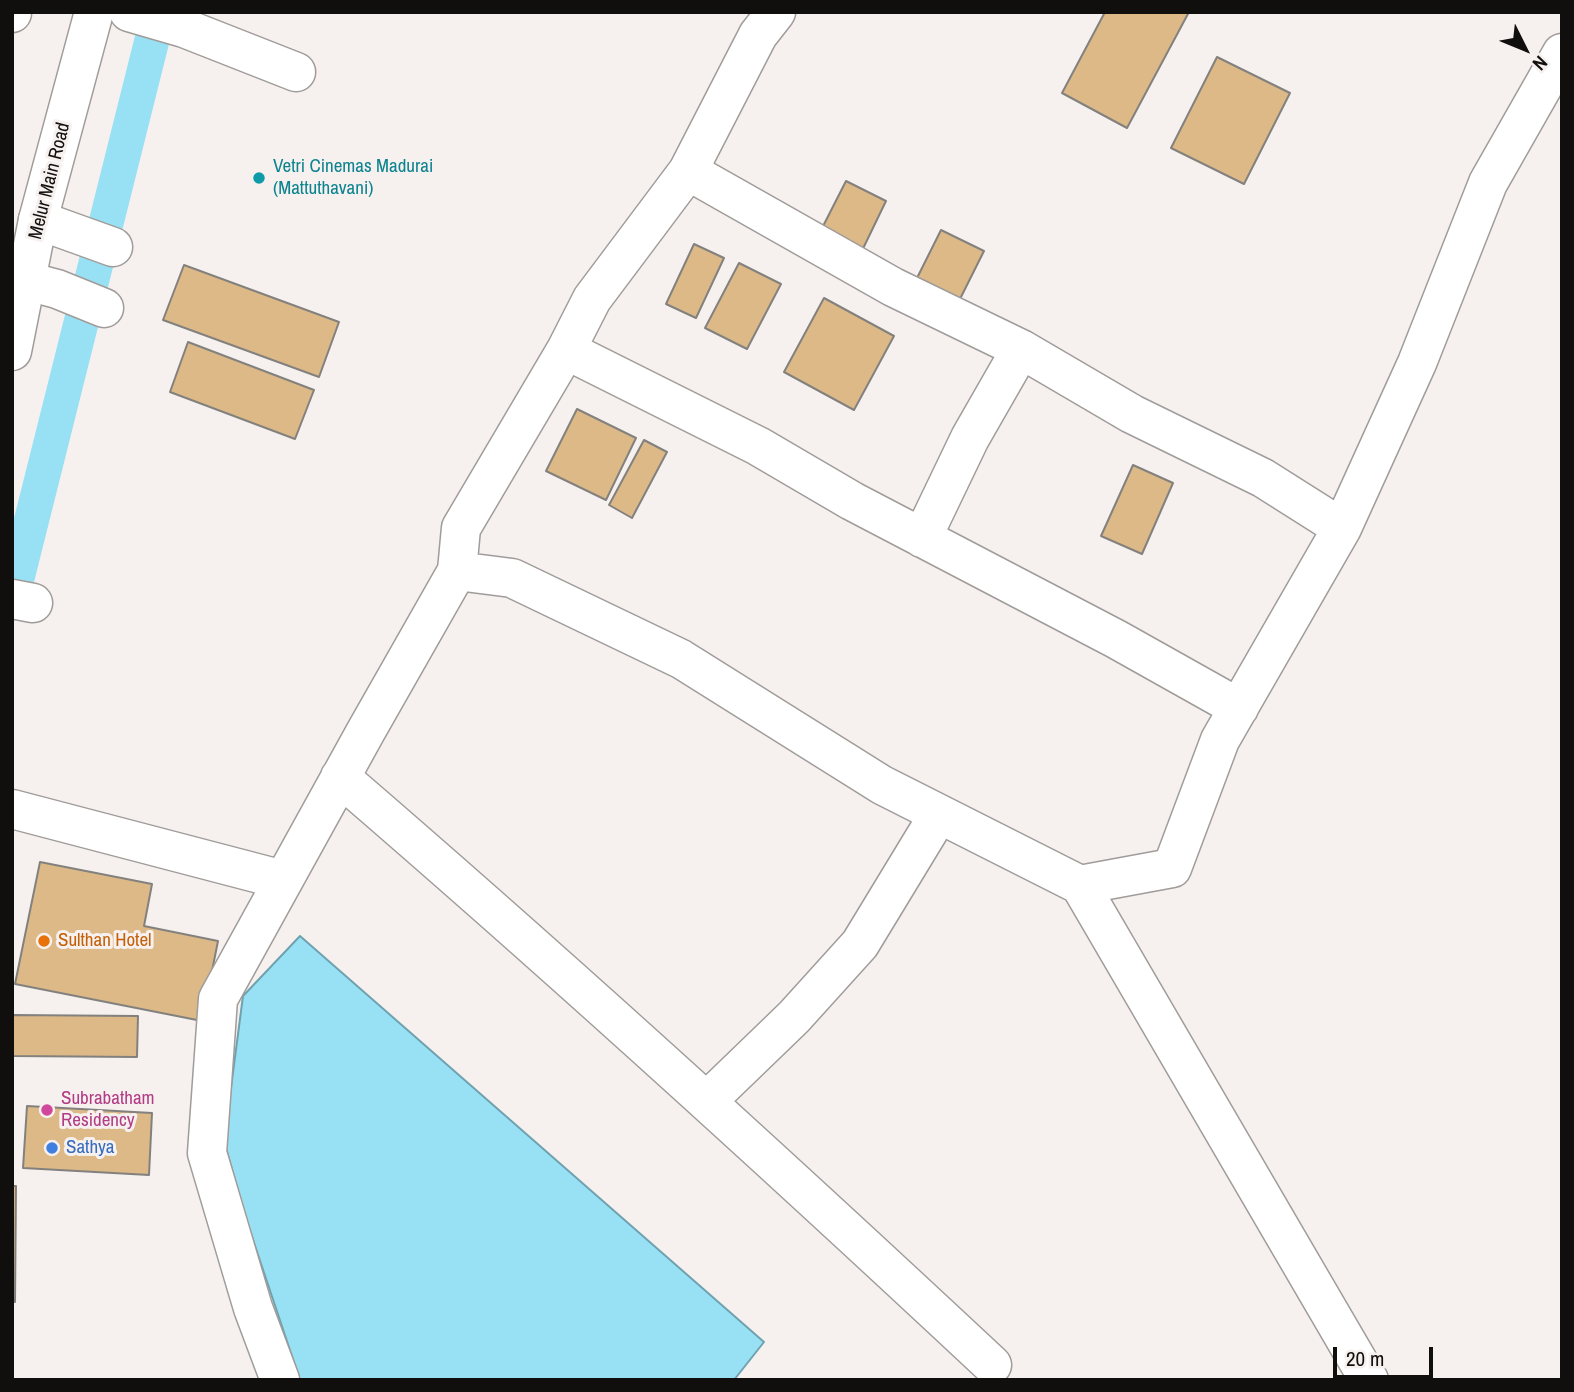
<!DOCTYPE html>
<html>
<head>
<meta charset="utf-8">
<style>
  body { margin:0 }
  #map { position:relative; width:1574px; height:1392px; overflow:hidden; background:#f6f1ef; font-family:"Archivo Narrow",sans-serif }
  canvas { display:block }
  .frame { position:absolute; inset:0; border:14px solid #100f0e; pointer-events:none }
  .north { position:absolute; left:1490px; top:14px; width:70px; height:70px; -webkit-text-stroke:5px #f6f1ef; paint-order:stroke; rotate:133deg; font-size:19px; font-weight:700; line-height:28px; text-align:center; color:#100f0e }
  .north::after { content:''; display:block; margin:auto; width:24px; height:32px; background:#100f0e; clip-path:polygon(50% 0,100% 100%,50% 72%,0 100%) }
  .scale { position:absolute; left:1333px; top:1347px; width:100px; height:32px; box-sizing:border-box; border:4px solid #100f0e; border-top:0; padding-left:9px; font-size:21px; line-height:24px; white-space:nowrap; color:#100f0e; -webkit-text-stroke:5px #f6f1ef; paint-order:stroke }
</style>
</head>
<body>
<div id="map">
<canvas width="1574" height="1392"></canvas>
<div class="frame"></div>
<div class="north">N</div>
<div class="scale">20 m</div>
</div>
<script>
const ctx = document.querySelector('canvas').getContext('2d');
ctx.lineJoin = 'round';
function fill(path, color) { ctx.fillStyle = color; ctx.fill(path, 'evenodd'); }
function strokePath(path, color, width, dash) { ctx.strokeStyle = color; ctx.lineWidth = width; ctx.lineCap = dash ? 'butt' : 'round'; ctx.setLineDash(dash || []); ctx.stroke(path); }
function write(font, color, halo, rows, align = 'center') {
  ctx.font = font + ' "Archivo Narrow",sans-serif'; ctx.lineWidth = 6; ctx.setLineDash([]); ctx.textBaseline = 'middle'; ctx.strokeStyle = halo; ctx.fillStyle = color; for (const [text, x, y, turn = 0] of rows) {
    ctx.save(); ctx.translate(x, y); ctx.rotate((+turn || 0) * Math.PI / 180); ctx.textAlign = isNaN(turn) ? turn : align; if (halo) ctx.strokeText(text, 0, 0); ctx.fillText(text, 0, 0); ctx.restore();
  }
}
const water = new Path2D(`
  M300,936L764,1342L734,1380H300L246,1219L224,1141L243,996Z`);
const canal = new Path2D(`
  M12,598L159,12`);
const building = new Path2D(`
  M1105,12H1189L1127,128L1062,93Z
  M1217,57L1290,93L1244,184L1171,148Z
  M846,181L886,201L858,259L817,238Z
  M941,230L984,251L955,309L912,288Z
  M694,244L724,258L696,318L666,304Z
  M739,263L781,284L747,349L705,328Z
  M184,265L339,322L319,377L163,320Z
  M824,298L894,336L854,410L784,372Z
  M188,342L314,390L295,439L170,392Z
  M577,409L636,438L606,500L546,471Z
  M644,440L667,452L632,518L609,505Z
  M1133,465L1173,483L1142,554L1101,536Z
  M40,862L152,884L144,926L218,941L202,1021L15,984Z
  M13,1015L138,1016L137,1057L13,1056Z
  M27,1106L152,1113L149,1175L23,1168Z
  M12,1186H16L15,1302H12Z`);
const minor = new Path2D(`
  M129,12L184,28L296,72
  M688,171L893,287L1021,349L1132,414L1263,478L1342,528
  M38,220L113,247
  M27,281L57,289L104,308
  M566,350L758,446L852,501L1116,639L1239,708
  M922,538L970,438L1021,349
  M457,571L461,528L566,350L592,299L688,171L758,35L776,12
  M12,599L33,603
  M340,777C562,968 778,1165 992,1365
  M12,809L283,880
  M1080,885L1369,1380
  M707,1101L794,1017L860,944L939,814
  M280,1380L253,1308L207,1153L218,999L366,731L457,571L512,578L681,659L882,785L1080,885L1172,868L1220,740L1342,528L1417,363L1488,183L1562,53`);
const major = new Path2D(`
  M12,13V12
  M12,351L38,220L94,12`);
const markers = [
  [259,178,7,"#0f9aa8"],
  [44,941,7,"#e8710a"],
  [47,1110,7,"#d1479c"],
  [52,1148,7,"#3f7fe0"]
];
const cultureNames = [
  ["Vetri Cinemas Madurai",273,167],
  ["(Mattuthavani)",273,189]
];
const streetNames = [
  ["Melur Main Road",50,181,-76]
];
const foodNames = [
  ["Sulthan Hotel",58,941]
];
const hotelNames = [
  ["Subrabatham",61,1099],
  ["Residency",61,1121]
];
const shopNames = [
  ["Sathya",66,1148]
];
fill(water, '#98e1f4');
strokePath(water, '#6fa2af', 2);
strokePath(canal, '#98e1f4', 35);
fill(building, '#dcb987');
strokePath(building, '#83817e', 2);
strokePath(minor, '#a09c9a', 41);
strokePath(major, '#a09c9a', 41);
strokePath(minor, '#fff', 38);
strokePath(major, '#fff', 38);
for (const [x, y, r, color] of markers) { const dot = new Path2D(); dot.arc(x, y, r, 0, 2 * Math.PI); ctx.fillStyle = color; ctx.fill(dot); strokePath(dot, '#f6f1ef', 2.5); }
write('19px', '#0d838f', '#f6f1ef', cultureNames, 'left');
write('19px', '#100f0e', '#f6f1ef', streetNames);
write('19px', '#c56008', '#f6f1ef', foodNames, 'left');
write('19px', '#b23c85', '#f6f1ef', hotelNames, 'left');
write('19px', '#366cbe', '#f6f1ef', shopNames, 'left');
</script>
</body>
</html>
